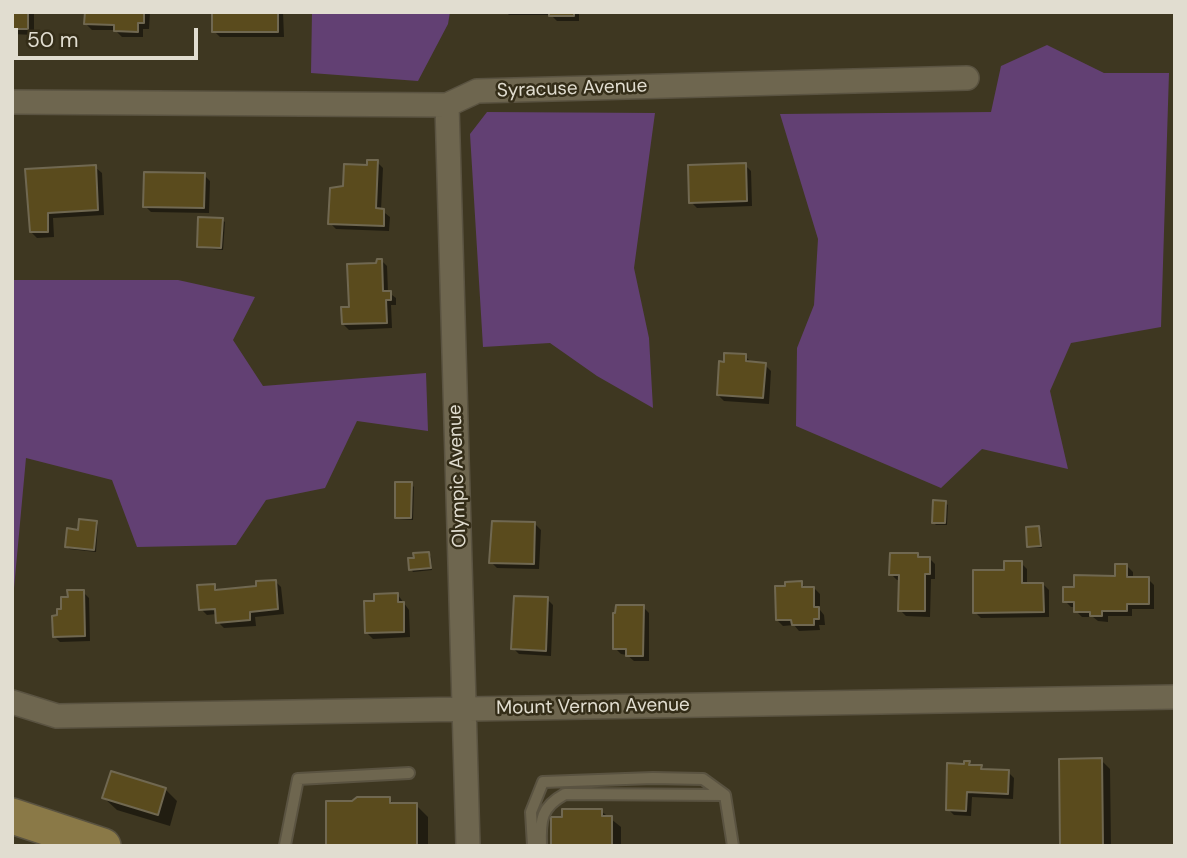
<!DOCTYPE html>
<html>
<head>
<meta charset="utf-8">
<style>
  body { margin:0 }
  #map { position:relative; width:1187px; height:858px; overflow:hidden; background:#3e3721; font-family:"DM Sans",sans-serif }
  canvas { display:block }
  .frame { position:absolute; inset:0; border:14px solid #e1ddd0; pointer-events:none }
  .scale { position:absolute; left:14px; top:28px; width:184px; height:32px; box-sizing:border-box; border:4px solid #e1ddd0; border-top:0; padding-left:9px; font-size:21px; line-height:24px; white-space:nowrap; color:#e1ddd0; -webkit-text-stroke:5px #342d18; paint-order:stroke }
</style>
</head>
<body>
<div id="map">
<canvas width="1187" height="858"></canvas>
<div class="frame"></div>
<div class="scale">50 m</div>
</div>
<script>
const ctx = document.querySelector('canvas').getContext('2d');
ctx.lineJoin = 'round';
function fill(path, color) { ctx.fillStyle = color; ctx.fill(path, 'evenodd'); }
function strokePath(path, color, width, dash) { ctx.strokeStyle = color; ctx.lineWidth = width; ctx.lineCap = dash ? 'butt' : 'round'; ctx.setLineDash(dash || []); ctx.stroke(path); }
function write(font, color, halo, rows, align = 'center') {
  ctx.font = font + ' "DM Sans",sans-serif'; ctx.lineWidth = 5; ctx.setLineDash([]); ctx.textBaseline = 'middle'; ctx.strokeStyle = halo; ctx.fillStyle = color; for (const [text, x, y, turn = 0] of rows) {
    ctx.save(); ctx.translate(x, y); ctx.rotate((+turn || 0) * Math.PI / 180); ctx.textAlign = isNaN(turn) ? turn : align; if (halo) ctx.strokeText(text, 0, 0); ctx.fillText(text, 0, 0); ctx.restore();
  }
}
const green = new Path2D(`
  M312,12H450L448,24L418,81L311,73Z
  M1047,45L1104,73H1169L1161,327L1071,343L1050,391L1068,469L982,449L941,488L796,426L797,348L814,305L818,239L780,114L991,112L1001,66Z
  M487,112L655,113L634,268L649,338L653,408L597,376L550,343L483,347L470,134Z
  M12,280H178L255,297L233,340L263,386L426,373L428,431L357,421L325,488L266,500L236,545L137,547L112,480L26,458L12,610Z`);
const shadow = new Path2D(`
  M12,12H34V35L12,34Z
  M86,12H150L149,29H143V37H122L115,30H92L86,24Z
  M214,12H283L284,37H220L214,31Z
  M506,12H579V21H557L551,15H509Z
  M377,162L383,168L381,210L390,217L389,231L336,229L330,223L345,188L368,166Z
  M745,165L751,171L752,206L697,208L691,202Z
  M95,167L102,173L104,215L53,218L54,237L37,238L31,232L26,171Z
  M204,175L210,181L209,213L151,212L145,206Z
  M222,220L225,222L223,250L201,248L198,246Z
  M381,260L387,266L388,292L396,298V305H391L392,328L349,330L343,324Z
  M745,356L751,362L765,365L771,371L769,404L724,401L718,395Z
  M411,484L414,487L413,520L399,519L396,517Z
  M945,503L948,505L947,525H936L933,522Z
  M96,522L98,525L96,552L69,549L67,546L80,531Z
  M535,524L541,530L539,569L497,568L491,562Z
  M1038,528L1041,530L1042,548H1031L1028,546Z
  M428,554L431,556L432,570L413,572L411,569Z
  M917,555L921,558H929L935,564V579H931L930,617L906,616L900,610V580H897L891,574Z
  M1021,563L1027,569V584H1043L1049,590V617L981,618L975,612L1006,572Z
  M1127,566L1133,572V579H1148L1154,585V609H1132V616H1108V622L1098,621L1093,617H1082L1076,611V607H1071L1065,601L1076,589L1116,578Z
  M275,581L281,587L284,614L255,617L256,626L224,628L218,622L217,614L207,615L201,609L214,586L220,592L257,587Z
  M801,583L807,589L814,588L820,594V610L824,615L825,625H819L820,630L799,631L794,625L783,626L777,620Z
  M83,592L89,598L90,641L60,642L54,636L59,617Z
  M398,595L409,610L410,637L373,639L367,633L376,602Z
  M547,599L553,605L551,656L519,654L513,648Z
  M643,607L649,613V661H634L627,655L621,654L615,648Z
  M1101,760L1110,769L1111,846H1061Z
  M969,763L985,771L1008,772L1014,778L1013,799L972,797L971,816L954,815L948,809L965,766Z
  M165,789L177,801L170,826L117,810L104,798Z
  M389,799L395,805H416L428,817V846H328Z
  M601,811L621,827V846H553Z`);
const building = new Path2D(`
  M12,12H28V29H12Z
  M85,12H144V23H138V32L114,31V25L84,24Z
  M212,12H278V32H212Z
  M549,12H574V16H549Z
  M367,160H378L376,208L384,209V226L328,224L330,188L343,186L344,164L367,165Z
  M746,163L747,201L689,203L688,165Z
  M96,165L98,210L48,213V232H30L25,169Z
  M144,172L205,173L204,208L143,207Z
  M198,217L223,218L221,248L197,247Z
  M377,259H382L383,291H391V300H386L387,323L342,324L341,307H349L347,264L376,263Z
  M724,353L746,354V361L766,363L763,398L717,395L719,361L724,362Z
  M395,482H412L411,518H395Z
  M933,500L946,501L945,523H932Z
  M79,519L97,521L94,550L65,547L67,528L78,530Z
  M492,521L535,522L534,564L489,563Z
  M1039,526L1041,546L1027,547L1026,527Z
  M429,552L431,568L409,570L408,558H414L413,553Z
  M890,553H918V557H930V574H925V611H898L899,575H889Z
  M1004,561H1022V583H1043L1044,612L973,613V570H1004Z
  M1115,564H1127V577H1149V604H1127V611H1102V616H1090V612H1074V602H1063V587H1074V575L1115,576Z
  M276,580L278,609L250,612V620L216,623L215,609L199,610L197,585L215,584V590L256,586V581Z
  M802,581V587H814V607H819V619H814V625H792L791,620H776L775,586H785V582Z
  M67,590H84L85,636L53,637L52,616L57,615V609H61V597H68Z
  M398,593V602H404V632L365,633L364,601H374V594Z
  M514,596L548,597L546,651L511,649Z
  M616,605H644L643,656H626V649H613V613H615Z
  M1102,758L1103,846H1060L1059,759Z
  M964,761H970L969,765H982L981,769L1009,770L1008,794L967,792L966,811L946,810L947,763L964,764Z
  M111,771L166,788L158,815L102,798Z
  M357,797H390V803H417V846H326V801H352Z
  M562,809H602V816H612V846H551V817H562Z`);
const lane = new Path2D(`
  M285,845L298,779L409,773
  M533,846L531,812L543,782L653,778L703,779L725,795L733,846
  M541,846C540,820 541,807 565,794L725,795`);
const street = new Path2D(`
  M12,102L447,105L477,91L967,78
  M447,105L468,846
  M12,702L57,716L1175,697`);
const primary = new Path2D(`
  M12,816L103,846`);
const streetNames = [
  ["Syracuse Avenue",572,89,-2],
  ["Olympic Avenue",458,476,-92],
  ["Mount Vernon Avenue",593,707,-1]
];
fill(green, '#624073');
fill(shadow, '#0007');
fill(building, '#5a4b1d');
strokePath(building, '#706851', 2);
strokePath(lane, '#5a5341', 14);
strokePath(street, '#5a5341', 26);
strokePath(primary, '#5a5341', 38);
strokePath(lane, '#6e664f', 10);
strokePath(street, '#6e664f', 23);
strokePath(primary, '#8a7947', 35);
write('19px', '#e1ddd0', '#342d18', streetNames);
</script>
</body>
</html>
